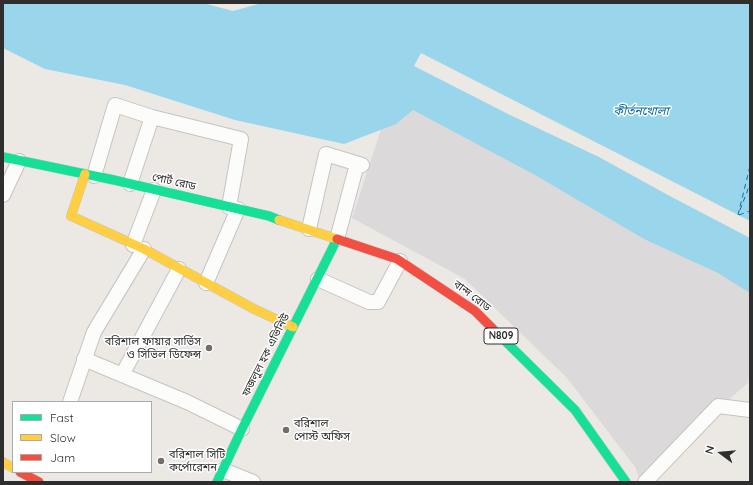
<!DOCTYPE html>
<html>
<head>
<meta charset="utf-8">
<style>
  body { margin:0 }
  #map { position:relative; width:753px; height:485px; overflow:hidden; background:#ece8e4; font-family:Quicksand,sans-serif }
  canvas { display:block }
  .frame { position:absolute; inset:0; border:4px solid #2e2e2e; pointer-events:none }
  .legend { position:absolute; left:12px; top:401px; width:140px; height:72px; box-sizing:border-box; background:#fff; border:1px solid #ababab; margin:0; padding:5px 7px; list-style:none; font-size:12px; color:#2e2e2e }
  .legend li { display:flex; align-items:center; gap:8px; height:20px }
  .legend b { width:20px; border:1px solid #ababab }
  .north { position:absolute; left:701px; top:433px; width:40px; height:40px; -webkit-text-stroke:3px #fff; paint-order:stroke; rotate:286deg; font-size:11px; font-weight:700; line-height:16px; text-align:center; color:#2e2e2e }
  .north::after { content:''; display:block; margin:auto; width:14px; height:18px; background:#2e2e2e; clip-path:polygon(50% 0,100% 100%,50% 72%,0 100%) }
</style>
</head>
<body>
<div id="map">
<canvas width="753" height="485"></canvas>
<div class="frame"></div>
<ul class="legend">
<li><b style="height:5px;background:#16e098"></b>Fast</li>
<li><b style="height:5px;background:#ffcf43"></b>Slow</li>
<li><b style="height:5px;background:#f24e42"></b>Jam</li>
</ul>
<div class="north">N</div>
</div>
<script>
const ctx = document.querySelector('canvas').getContext('2d');
ctx.lineJoin = 'round';
function fill(path, color) { ctx.fillStyle = color; ctx.fill(path, 'evenodd'); }
function strokePath(path, color, width, dash) { ctx.strokeStyle = color; ctx.lineWidth = width; ctx.lineCap = dash ? 'butt' : 'round'; ctx.setLineDash(dash || []); ctx.stroke(path); }
function write(font, color, halo, rows, align = 'center') {
  ctx.font = font + ' Quicksand,"Noto Sans Bengali",sans-serif'; ctx.lineWidth = 3; ctx.setLineDash([]); ctx.textBaseline = 'middle'; ctx.strokeStyle = halo; ctx.fillStyle = color; for (const [text, x, y, turn = 0] of rows) {
    ctx.save(); ctx.translate(x, y); ctx.rotate((+turn || 0) * Math.PI / 180); ctx.textAlign = isNaN(turn) ? turn : align; if (halo) ctx.strokeText(text, 0, 0); ctx.fillText(text, 0, 0); ctx.restore();
  }
}
const industrial = new Path2D(`
  M391,99L750,219V359L748,383L685,437L641,482L635,467L567,378L465,279L352,218Z`);
const water = new Path2D(`
  M3,3H203L233,11L262,3H750V293L718,273L644,239L535,175L413,110L396,124L344,144L235,120L125,85L45,69L3,48Z`);
const pier = new Path2D(`
  M421,53L750,221V238L666,194L599,157L510,115L414,66Z`);
const ferry = new Path2D(`
  M740,210L750,184
  M738,215L750,166
  M739,215L750,211`);
const street = new Path2D(`
  M94,176L115,105L152,117L241,139L229,207
  M130,184L152,117
  M3,195L19,161
  M309,229L326,154L362,165
  M337,239L357,164
  M133,245L154,190
  M318,279L369,302H378L400,261
  M206,283L238,209
  M84,359L187,402L242,429
  M122,375L179,269
  M70,402L94,332L144,249
  M223,470L253,482
  M645,482L718,406L750,410`);
const fast = new Path2D(`
  M3,157L114,180L269,216L279,220
  M492,328L575,410L626,482
  M217,482L242,429L337,239`);
const slow = new Path2D(`
  M85,174L71,216L144,249L254,309L293,327
  M279,220L337,239
  M3,462L13,468`);
const jam = new Path2D(`
  M337,239L397,259L475,311L492,328
  M20,472L39,482`);
const markers = [
  [209,348,4,"#706f6e"],
  [286,430,4,"#706f6e"],
  [161,461,4,"#706f6e"]
];
const shields = [
  [501,336,34]
];
const shieldNames = [
  ["N809",501,336]
];
const streetNames = [
  ["পোর্ট রোড",174,182,13],
  ["বান্দ রোড",472,296,37],
  ["ফজলুল হক এভিনিউ",266,355,-63]
];
const poiNames = [
  ["বরিশাল ফায়ার সার্ভিস",201,342,"right"],
  ["ও সিভিল ডিফেন্স",201,355,"right"],
  ["বরিশাল",294,424],
  ["পোস্ট অফিস",294,437],
  ["বরিশাল সিটি",169,455],
  ["কর্পোরেশন",169,468]
];
const waterNames = [
  ["কীর্তনখোলা",641,111]
];
fill(industrial, '#dcd9db');
fill(water, '#99d6ec');
fill(pier, '#ece8e4');
strokePath(ferry, '#0d6fa3', 1, [5, 4]);
strokePath(street, '#c5c4c5', 16);
strokePath(fast, '#c5c4c5', 10);
strokePath(slow, '#c5c4c5', 10);
strokePath(jam, '#c5c4c5', 10);
strokePath(street, '#fcfcfb', 14);
strokePath(fast, '#16e098', 9);
strokePath(slow, '#ffcf43', 9);
strokePath(jam, '#f24e42', 9);
for (const [x, y, r, color] of markers) { const dot = new Path2D(); dot.arc(x, y, r, 0, 2 * Math.PI); ctx.fillStyle = color; ctx.fill(dot); strokePath(dot, '#fff', 1.5); }
for (const [x, y, w] of shields) { const box = new Path2D(); box.roundRect(x - w / 2, y - 8, w, 16, 3); ctx.fillStyle = '#fff'; ctx.fill(box); strokePath(box, '#2e2e2e', 1); }
write('bold 10px', '#2e2e2e', null, shieldNames);
write('11px', '#2e2e2e', '#fff', streetNames);
write('11px', '#2e2e2e', '#fff', poiNames, 'left');
write('italic 12px', '#0d6fa3', '#fff', waterNames);
</script>
</body>
</html>
